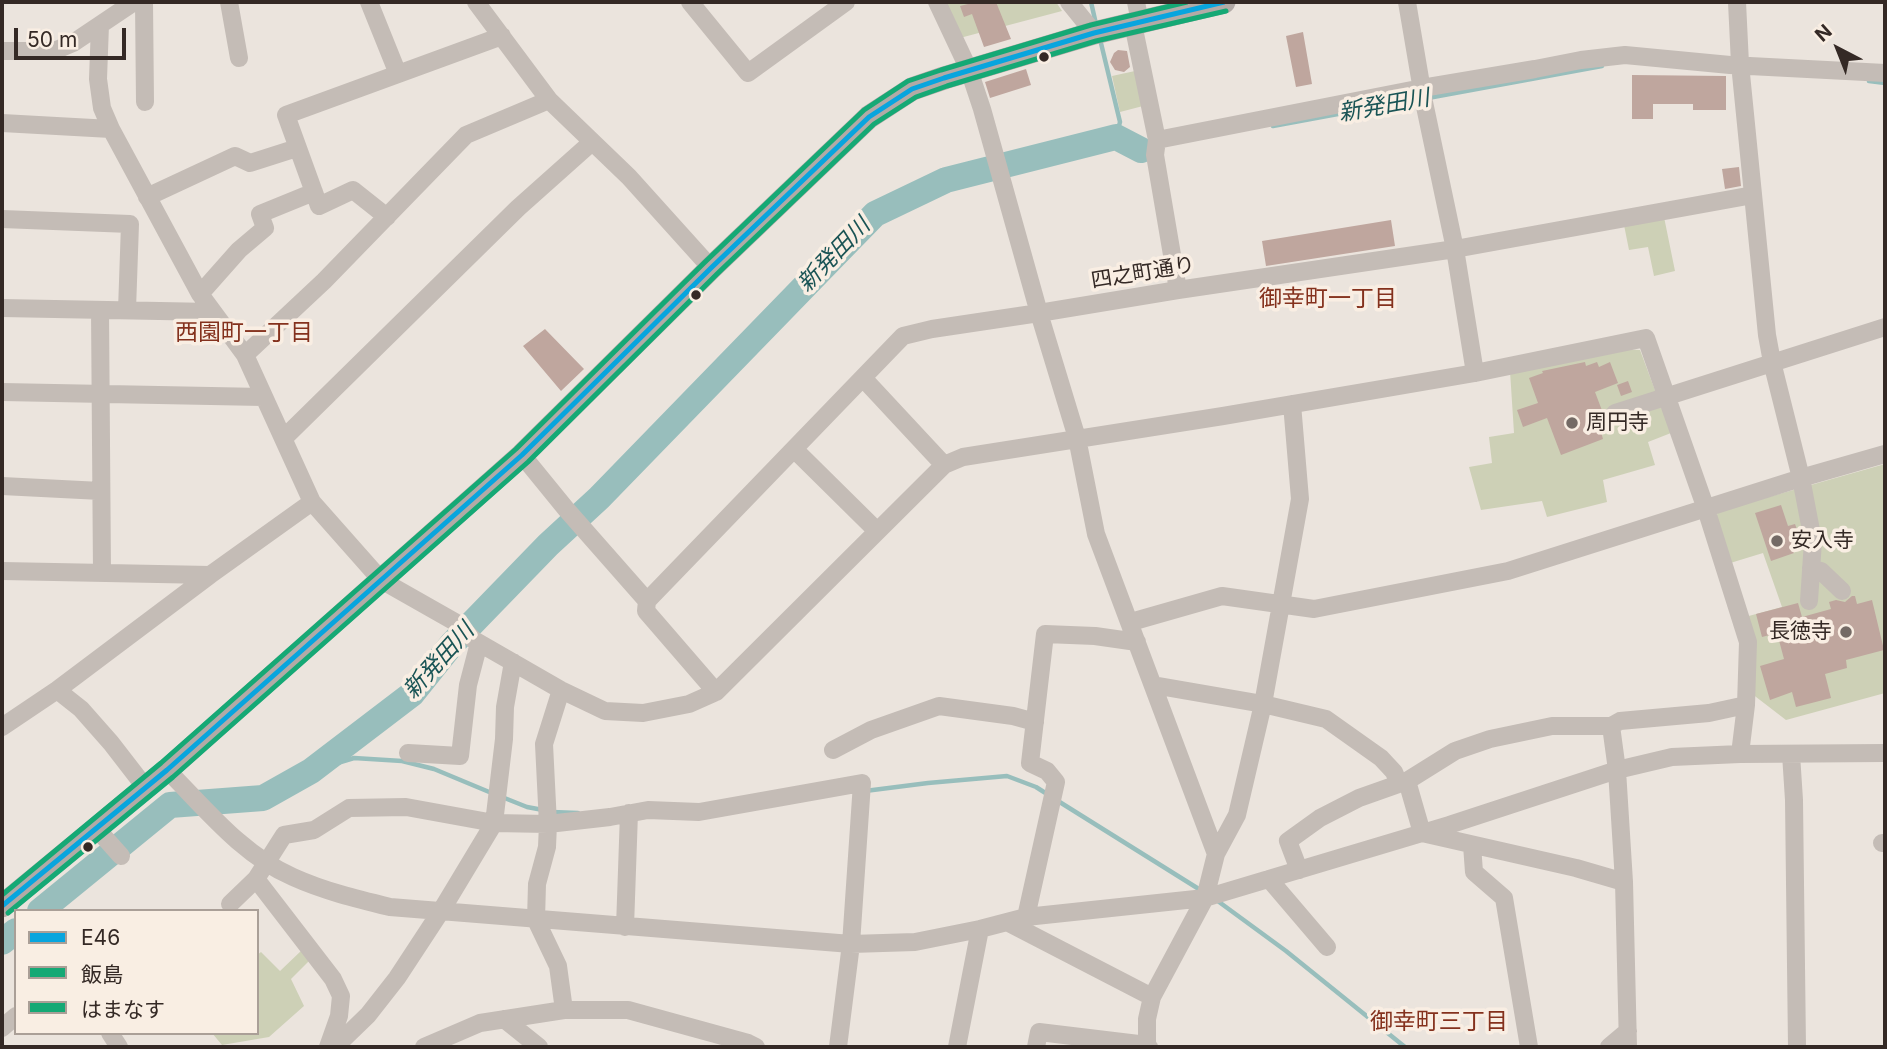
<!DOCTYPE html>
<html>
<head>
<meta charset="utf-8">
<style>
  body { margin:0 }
  #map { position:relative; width:1887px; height:1049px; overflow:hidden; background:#ebe4dd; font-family:Inter,"Noto Sans JP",sans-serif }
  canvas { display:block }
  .frame { position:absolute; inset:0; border:4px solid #342925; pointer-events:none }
  .legend { position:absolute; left:14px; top:909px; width:245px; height:126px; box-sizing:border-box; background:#f9eee3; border:2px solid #aa9f97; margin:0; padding:9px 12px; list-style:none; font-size:21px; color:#342925 }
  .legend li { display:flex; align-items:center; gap:14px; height:35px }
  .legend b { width:35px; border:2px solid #aa9f97 }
  .north { position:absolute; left:1803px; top:14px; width:70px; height:70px; -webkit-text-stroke:5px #f9eee3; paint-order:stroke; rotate:318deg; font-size:19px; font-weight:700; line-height:28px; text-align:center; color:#342925 }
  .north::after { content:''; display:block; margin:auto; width:24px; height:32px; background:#342925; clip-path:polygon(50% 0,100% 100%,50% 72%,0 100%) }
  .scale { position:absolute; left:14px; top:28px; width:112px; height:32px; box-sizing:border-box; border:4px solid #342925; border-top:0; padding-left:9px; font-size:21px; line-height:24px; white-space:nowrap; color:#342925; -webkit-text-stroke:5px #f9eee3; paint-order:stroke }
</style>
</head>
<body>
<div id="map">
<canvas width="1887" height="1049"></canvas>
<div class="frame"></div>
<ul class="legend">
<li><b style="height:9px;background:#08a5de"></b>E46</li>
<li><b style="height:9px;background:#15a975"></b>飯島</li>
<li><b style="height:9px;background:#15a975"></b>はまなす</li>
</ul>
<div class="north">N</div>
<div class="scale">50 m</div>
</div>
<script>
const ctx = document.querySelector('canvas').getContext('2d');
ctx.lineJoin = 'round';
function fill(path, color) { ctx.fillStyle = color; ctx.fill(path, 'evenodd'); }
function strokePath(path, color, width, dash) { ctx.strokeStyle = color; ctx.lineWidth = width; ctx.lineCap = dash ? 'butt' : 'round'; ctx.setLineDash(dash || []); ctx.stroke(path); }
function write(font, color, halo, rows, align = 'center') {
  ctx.font = font + ' Inter,"Noto Sans JP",sans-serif'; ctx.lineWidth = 7; ctx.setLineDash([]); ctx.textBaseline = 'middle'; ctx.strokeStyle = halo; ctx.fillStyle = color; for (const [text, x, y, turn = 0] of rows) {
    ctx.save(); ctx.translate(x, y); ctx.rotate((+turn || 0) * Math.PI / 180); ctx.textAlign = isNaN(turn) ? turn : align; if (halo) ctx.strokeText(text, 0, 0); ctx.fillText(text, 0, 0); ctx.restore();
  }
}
const green = new Path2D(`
  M942,2H1056L1062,11L956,39Z
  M1135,71L1143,106L1120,112L1112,76Z
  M1664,217L1675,271L1654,276L1648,247L1629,250L1624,225Z
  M1620,349L1640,350L1671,433L1648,442L1655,465L1603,480L1607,502L1547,517L1542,501L1481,510L1469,467L1492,463L1489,437L1514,433L1510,371Z
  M1885,464V693L1786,720L1747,690L1745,617L1782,607L1763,553L1727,564L1714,520L1719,511Z
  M302,950L311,959L291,979L304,1006L269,1037L222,1045L212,1033H257V955L261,952L280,971Z`);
const stream = new Path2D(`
  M1091,2L1096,24
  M1100,39L1120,122L1116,137
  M1869,81L1885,83
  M1428,98L1602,66
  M1273,126L1419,99
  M1141,150L1151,148
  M311,771L354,758L402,761L434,769L494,794
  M865,791L928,783L1007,776L1036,787L1047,794
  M502,797L527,807L543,810
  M1058,801L1202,891
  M552,812L578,813
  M1215,899L1286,951L1405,1047`);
const river = new Path2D(`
  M40,911L170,805L263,798L311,771L412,694L452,644L548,545L599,498L875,214L946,180L1116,137L1141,150
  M2,942L16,931`);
const building = new Path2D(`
  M967,2H996L1011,39L984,47L972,14L964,17L960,6L968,4Z
  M1303,32L1312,84L1296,87L1286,36Z
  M1118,50L1127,51L1130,67L1124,72L1115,70L1110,62L1114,53Z
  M1026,69L1031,85L990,98L985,82Z
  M1632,75L1726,76V110H1693V104H1653V119H1632Z
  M1739,167L1741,186L1725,189L1722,169Z
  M1391,220L1395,246L1266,266L1262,241Z
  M545,329L584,369L561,391L523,346Z
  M1585,362L1586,366L1597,362L1599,367L1610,362L1618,383L1595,392L1609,429L1601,432L1603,439L1561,455L1547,418L1523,427L1517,410L1538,403L1529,378L1543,373L1542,371Z
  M1628,381L1632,392L1621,396L1617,385Z
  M1781,505L1788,526L1795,524L1801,541L1791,544L1794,553L1771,561L1755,513Z
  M1852,596H1855L1857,604L1872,600L1884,650L1846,660L1847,668L1825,674L1831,698L1796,707L1792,692L1770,700L1760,666L1784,659L1777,633L1762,637L1756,614L1798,603L1802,617L1831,609L1829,602L1836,600L1845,602Z`);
const minor = new Path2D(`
  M144,2L145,102
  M229,2L239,58
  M369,2L398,74
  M476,2L549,100L629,177L711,268
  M690,2L748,73L846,2
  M937,2L969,70L982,109L1039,313L1077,438L1096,534L1216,854L1205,898L1152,997L1147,1019V1047
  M1069,2L1094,33
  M1136,2L1140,22
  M1407,2L1424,102L1455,249L1475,373
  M1737,2L1740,64L1767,335L1772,362L1801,478L1813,541L1809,601
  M1133,24L1157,140L1155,155L1178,290
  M100,25L98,79L102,108L111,129L200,294L245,355L312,502L381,580L455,622L474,640L561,690L605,711L643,713L689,704L716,692L944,465L963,457L1223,416L1475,373L1646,338L1706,509L1748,642L1746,705L1740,754
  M2,51H54L73,43L134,2
  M2,123L111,129
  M1157,140L1422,88L1535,69L1581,60L1625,55L1730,65L1885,73
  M147,197L235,156L250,163L297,148
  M387,217L353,190L319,206L286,115L502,36
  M2,219L130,224L127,310
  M200,294L239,250L265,228L260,214L314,192
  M2,308L212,312
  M100,310L102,573
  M245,355L324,281L466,135L549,100
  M863,378L944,465
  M2,392L263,397
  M1615,413L1885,327
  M284,438L518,208L592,142
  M795,450L877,531
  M522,455L566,509L647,601L646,611L716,692
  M2,486L101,491
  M1811,568L1821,571L1842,591
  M2,571L210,575
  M647,601L903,336L932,329L1039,313L1178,290L1455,249L1753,195
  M1131,622L1222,596L1314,609L1508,571L1801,478L1885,454
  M1153,685L1263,704L1326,719L1381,758L1394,772L1399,784
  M57,690L81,709L111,743L145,787
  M1611,726L1620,721L1709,713L1746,705
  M2,727L57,690L210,575L312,502
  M833,750L871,730L939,706L1013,716L1035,722
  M408,753L460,756L468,685L479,643
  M1791,754L1794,800L1797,1047
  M167,770C205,808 242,855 293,877C324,891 357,899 390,907L851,944L915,942L980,929L1026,917L1205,898L1449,825L1617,770L1672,757L1740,754L1885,753
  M1407,781L1422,833L1576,868L1624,882
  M96,828L121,856
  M1882,843H1885
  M1472,845L1474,872L1504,898L1529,1047
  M1216,854L1237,815L1263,704L1300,499L1292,404
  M1299,870L1288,841L1320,818L1359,798L1407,781L1455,751L1490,739L1552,726H1611L1617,770L1624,882L1628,1047
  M256,879L333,979L341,996L339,1016L328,1047
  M1269,879L1327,947
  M230,904L256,879L284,835L314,830L349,808L406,807L494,823L548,824L610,817L648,810L699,812L862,783L851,944L838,1047
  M1026,917L1056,782L1047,771L1030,763L1045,634L1095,636L1137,642
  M1007,922L1152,997
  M625,927L629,813
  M564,1010H628L748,1043L756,1047
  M504,1019L539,1047
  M2,1028L16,1016
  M110,1033L119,1047
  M335,1047L368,1015L397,978L441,911L494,823L504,739L505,707L513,662
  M424,1047L480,1023L564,1010L558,966L536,920L537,884L547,847L548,824L544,744L561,690
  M957,1047L980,929
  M1036,1047L1039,1032L1147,1045L1149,1047
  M1609,1047L1628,1031`);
const major = new Path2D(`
  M2,906L167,770L522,455L711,268L869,117L912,89L944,78L1094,33L1224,2`);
const bus1 = new Path2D(`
  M2,906L167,770L522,455L711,268L869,117L912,89L944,78L1094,33L1224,2`);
const bus2 = new Path2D(`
  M8,913L173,777L528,462L717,274L874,124L916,97L947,86L1096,41L1226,11`);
const bus3 = new Path2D(`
  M2,895L161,763L516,449L705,262L864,110L908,81L941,70L1091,25L1187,2`);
const markers = [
  [1044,57,6,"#342925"],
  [696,295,6,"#342925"],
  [1572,423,7,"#746a65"],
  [1777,541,7,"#746a65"],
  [1846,632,7,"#746a65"],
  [88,847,6,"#342925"]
];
const streetNames = [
  ["四之町通り",1143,273,-9]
];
const poiNames = [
  ["周円寺",1586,423],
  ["安入寺",1791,541],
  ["長徳寺",1832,632,"right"]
];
const waterNames = [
  ["新発田川",1384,106,-10],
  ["新発田川",834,255,-46],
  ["新発田川",439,661,-48]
];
const neighbourhoodNames = [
  ["御幸町一丁目",1328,299],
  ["西園町一丁目",244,333],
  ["御幸町三丁目",1439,1022]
];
fill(green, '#cdd0b6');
strokePath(stream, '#98bebc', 4.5);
strokePath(river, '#98bebc', 26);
fill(building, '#bfa69e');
strokePath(minor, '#c4bcb6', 18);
strokePath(major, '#b2aaa6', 23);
strokePath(bus1, '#08a5de', 5);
strokePath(bus2, '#15a975', 5);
strokePath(bus3, '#15a975', 5);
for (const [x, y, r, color] of markers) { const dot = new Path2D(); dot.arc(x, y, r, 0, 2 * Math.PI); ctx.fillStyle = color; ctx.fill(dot); strokePath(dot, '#f9eee3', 2.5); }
write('21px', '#342925', '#f9eee3', streetNames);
write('21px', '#342925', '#f9eee3', poiNames, 'left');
write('italic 23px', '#1a5455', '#f9eee3', waterNames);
write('23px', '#84311d', '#f9eee3', neighbourhoodNames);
</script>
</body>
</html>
